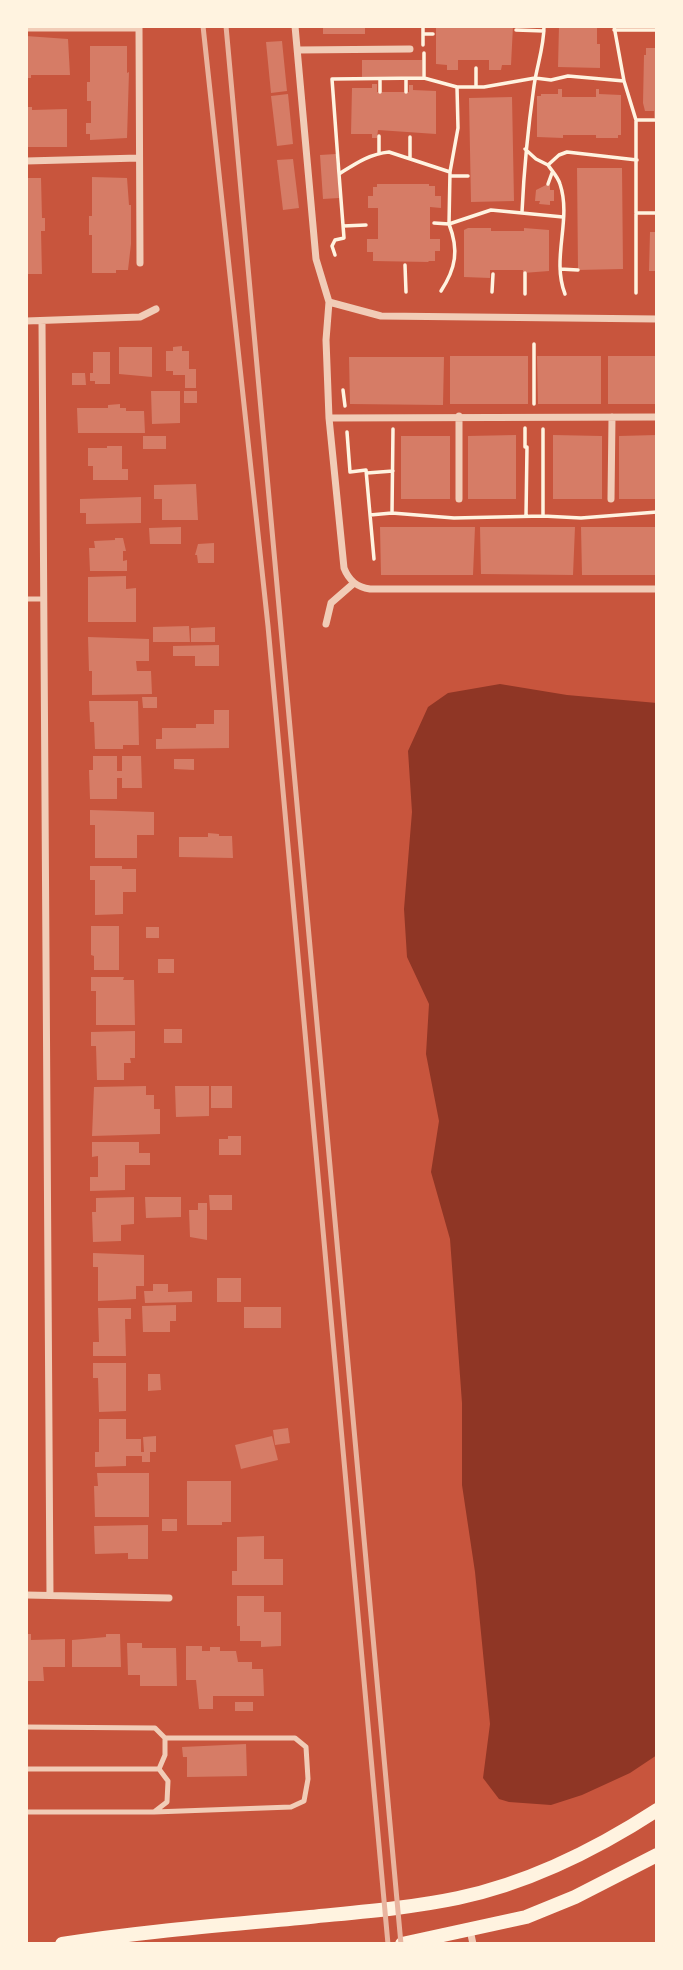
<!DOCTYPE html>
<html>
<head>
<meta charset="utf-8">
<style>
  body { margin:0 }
  #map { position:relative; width:683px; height:1970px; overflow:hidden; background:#c8553d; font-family:"Varela Round",sans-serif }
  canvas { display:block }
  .frame { position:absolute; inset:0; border:28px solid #fff3e0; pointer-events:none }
</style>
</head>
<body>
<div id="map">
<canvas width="683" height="1970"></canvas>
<div class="frame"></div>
</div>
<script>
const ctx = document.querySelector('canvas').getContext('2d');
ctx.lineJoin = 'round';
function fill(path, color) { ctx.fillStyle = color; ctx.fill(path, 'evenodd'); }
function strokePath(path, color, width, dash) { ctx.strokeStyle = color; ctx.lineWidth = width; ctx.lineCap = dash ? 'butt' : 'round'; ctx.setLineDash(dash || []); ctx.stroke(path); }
const water = new Path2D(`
  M500,684L567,695L657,703V1755L630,1773L582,1795L551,1805L509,1802L499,1799L483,1778L490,1724L475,1572L462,1485V1403L450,1239L431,1172L439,1121L426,1054L429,1004L407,957L404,909L412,812L408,751L428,707L448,693Z`);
const building = new Path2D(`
  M323,26H365V34H323Z
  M436,26H513L511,65H502L501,70H489V60H458V70H447V65L436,64Z
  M559,26H597V44H600V68L558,67Z
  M26,36L68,39L70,75H31V78H26Z
  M282,41L287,91L271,93L266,42Z
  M90,46H127V73L129,72L127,138L90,140V134H86V123H91V101H87V82H90Z
  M646,48H657V118H654V111H645L643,103L644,55H646Z
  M362,60H422V77L362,78Z
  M372,84H377V92H409V85H413V90L436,91V134L378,130L377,138H372V134H351L352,88H372Z
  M558,89H562V97H596V89H599V94L621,95V135H618V138H596V135H563V138L537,137V96H541V94H558Z
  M288,94L293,144L277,146L271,96Z
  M512,97L514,201L471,202L469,98Z
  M26,107H32V110L67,109V147H26Z
  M336,154L339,198L323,199L320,155Z
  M293,159L299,208L283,210L277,160Z
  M577,168H622L623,269L578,270Z
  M92,177L127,178L129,205H131V244L128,270H116V273H92V235H89V216H92Z
  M26,178H41L42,218H45V231H41L42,274H26Z
  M377,184H429V186H435V196H441V208L430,207V239H440V251H435V261H428L429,262L373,261V252H367V239H378V208H368V196H373V187H377Z
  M546,185H550V190H554V201H550V205L539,204L540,201H535L536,190Z
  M468,228H491V231H524V228L549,230V271L523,273V270H490V278L464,277V230Z
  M650,232H657V271H649Z
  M182,346V351H189V369H196V388H185V375H173V371H166V351H173V347Z
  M119,347H152V377L119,374Z
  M93,352H110V384H95V381H90V373H93Z
  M450,356H528V404H450Z
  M537,356H601V404H538Z
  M608,356H657V404H608Z
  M349,357H444L443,405L350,404Z
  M72,373H85L86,385H72Z
  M151,391H180V423L152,424Z
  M184,391H197V403H184Z
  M120,404V408H126V411H144L145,433H78L77,408H108V405Z
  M516,435V499H468V436Z
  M553,435L602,436V499H553Z
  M657,435V499H619V436Z
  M143,436H166V449H143Z
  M401,436H450V499H401Z
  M107,446H122V469H128V480H93V466H88V448H107Z
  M196,484L198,520H162V499H154V485Z
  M141,497V523L86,524V513H80V499Z
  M181,527V544H150L149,528Z
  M380,527H475L473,575H381Z
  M480,527H575L573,575L481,574Z
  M581,527H657V575H582Z
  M115,538H123L126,551H123V561L127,560V571H90L89,548H95L94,541L115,540Z
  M214,543V563H198L197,555H195L198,544Z
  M126,576V589L136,588V622H88V577Z
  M189,626L190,642H153V627Z
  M215,627V642H191V628Z
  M88,637L149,639V661H136L137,671H151L152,694L92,695V671H89Z
  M219,645V666H195V656H173V646Z
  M142,697H157V708H143Z
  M89,701H138L139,745H123V749H95L94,722H90Z
  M214,710H229V748L156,749V739H162V728H196V724H214Z
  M93,756H117V771H122V756H141L142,788H122V778H117V799H90L89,770H93Z
  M174,759H194V770L174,769Z
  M90,810L154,812V835H137V858H95V825H90Z
  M208,833L219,834V836H232L233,858L179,857V837H208Z
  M90,866H122V869H136V892H123V914L95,915V880H90Z
  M91,926H119V970H94V956L91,955Z
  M146,927H159V938H146Z
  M158,959H174V973H158Z
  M91,977H124L123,980H134L135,1025H96V991H91Z
  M164,1029H182V1043H164Z
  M135,1031V1058H130L131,1063H124V1080H97L96,1046H91V1032Z
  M146,1086V1095H154V1109H160V1134L92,1136L94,1087Z
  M175,1086H209V1116L176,1117Z
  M211,1086H232V1108H211Z
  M228,1136H241V1155H219V1139H228Z
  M92,1142H139V1153H150V1165H125V1190L90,1191V1177H98V1156L92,1157Z
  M209,1195H232V1210H210Z
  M134,1197V1224L121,1225V1241L93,1242L92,1212H96V1198Z
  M145,1197H181V1217L146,1218Z
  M198,1203H207V1240L190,1237L189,1210H198Z
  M93,1253L144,1255V1286H136V1299L98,1301V1267H93Z
  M217,1278H241V1302H217Z
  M153,1284H168V1292L192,1291V1302L145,1303L144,1291H153Z
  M176,1305V1321H170V1332H143L142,1306Z
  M244,1307H281V1328H244Z
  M98,1308H131V1319H125L126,1356H93V1342H99Z
  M93,1363H126V1411L99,1412L98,1378H93Z
  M148,1374H160L161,1390L148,1391Z
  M99,1419H126V1439H141V1452H144L143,1437L156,1436V1452H150V1462H142V1456H126V1466L95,1467V1452H99Z
  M288,1428L290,1443L275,1445L273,1430Z
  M272,1436L278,1460L241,1469L235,1445Z
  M97,1473H149V1517H95L94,1486H98Z
  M187,1481H231V1522H222V1525H187Z
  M162,1519H177V1531H162Z
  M148,1525V1559H128V1553L95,1554L94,1526Z
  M264,1536V1559H283V1585H232V1571H237V1537Z
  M237,1596H264V1612H281V1646L261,1647V1641H240V1626H237Z
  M26,1634H31V1640L65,1639V1667H43L44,1681H26Z
  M106,1634H120L121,1667H72V1640L106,1637Z
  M127,1643H142V1648H176L177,1686H140V1675H128Z
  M186,1646H202V1651H210V1647H220V1651H236L238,1662H252V1669H263L264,1696H213V1709H199L196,1680H186Z
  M235,1702H253V1711H235Z
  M246,1744L247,1776L187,1777V1757H183L182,1747Z`);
const path = new Path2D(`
  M423,26V45
  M614,26L624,81L636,120H657
  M516,30L544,31
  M614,30H657
  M423,34H433
  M424,53V78
  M476,68V87
  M424,78L457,87L458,128L450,172L389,152C369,154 355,164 339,174L332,79Z
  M380,79V92
  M406,79V92
  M457,87H484L535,78L551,80L568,76L624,81
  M636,121V213H657
  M410,137V158
  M525,149L536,159L548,165
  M379,153V136
  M450,172L449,224L491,210L563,217
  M450,176H468
  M548,184L552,173
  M522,212C524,169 528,128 534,86C537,65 544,47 544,26
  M434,223L449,224C459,250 456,268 441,291
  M343,226L366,225
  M335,255L332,246L335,240L344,238L339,174
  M405,265L406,292
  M560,269L578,270
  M492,292L493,274
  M636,293V214
  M525,294V273
  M565,294C551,258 572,220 560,184C558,177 552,171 548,165L559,155L567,152L637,160
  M343,390L345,406
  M534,404V344
  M525,428V447H527L526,516
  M543,429V515
  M347,432L350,472L366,470L374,559
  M367,473L393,471
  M392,513L393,429
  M370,515L392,513L454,518L543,516L581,518L657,512`);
const service = new Path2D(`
  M26,599H43
  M26,1727L155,1728L165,1738V1755L159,1769
  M26,1769H159
  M26,1812H154L167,1802L168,1781L159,1769
  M154,1812L291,1807L304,1801L308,1779L306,1747L295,1738H165`);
const minor = new Path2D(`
  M139,26L140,263
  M295,26L316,259L329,302L326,340L329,418L344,568C349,581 357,587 370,589H657
  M26,28H139
  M298,50L410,49
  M26,161L139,158
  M329,302L381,316L657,319
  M26,321L140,317L156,309
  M42,321L50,1594
  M459,416V499
  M329,418L657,417
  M611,499L612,417
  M326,624L331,603L354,583
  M26,1595L169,1598
  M470,1930L473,1944`);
const secondary = new Path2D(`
  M62,1944C144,1931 227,1925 310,1917C359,1912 410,1908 458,1898C529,1883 597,1849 657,1810
  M402,1944L526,1917L575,1897L657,1855`);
const rail = new Path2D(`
  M203,26L268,626L388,1944
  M226,26L401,1944`);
fill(water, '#8f3625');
fill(building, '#d67c66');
strokePath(path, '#fff3e0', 3.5);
strokePath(service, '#f1ccb7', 5);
strokePath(minor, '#f1ccb7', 7);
strokePath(secondary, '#fff3e0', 14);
strokePath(rail, '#e9b49f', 5);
</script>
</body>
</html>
